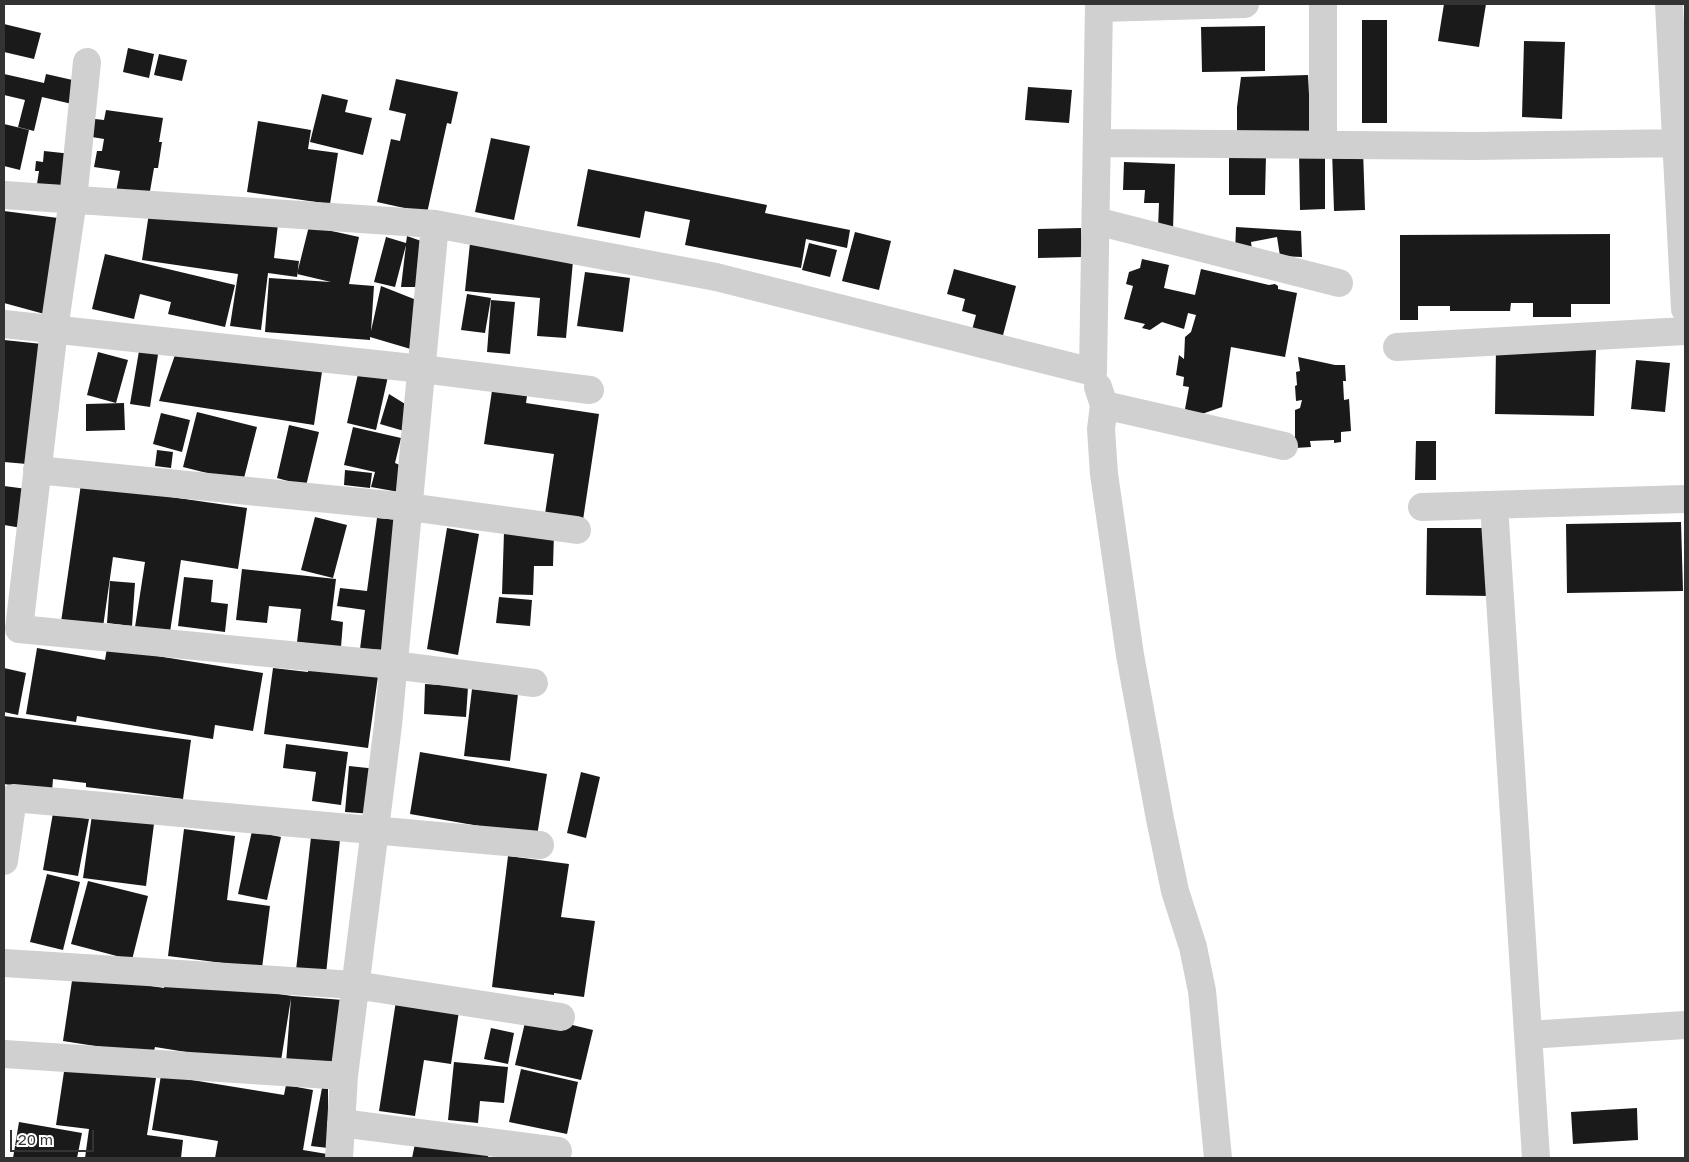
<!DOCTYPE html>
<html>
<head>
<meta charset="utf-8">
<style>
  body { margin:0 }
  #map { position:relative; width:1689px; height:1162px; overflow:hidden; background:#fff; font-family:"Golos Text",sans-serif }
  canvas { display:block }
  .frame { position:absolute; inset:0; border:5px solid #333; pointer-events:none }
  .scale { position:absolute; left:10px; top:1130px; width:84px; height:22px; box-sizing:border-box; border:2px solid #333; border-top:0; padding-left:6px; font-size:15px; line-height:18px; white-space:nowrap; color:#333; -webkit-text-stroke:4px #fff; paint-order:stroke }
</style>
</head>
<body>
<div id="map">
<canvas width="1689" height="1162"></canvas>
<div class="frame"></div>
<div class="scale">20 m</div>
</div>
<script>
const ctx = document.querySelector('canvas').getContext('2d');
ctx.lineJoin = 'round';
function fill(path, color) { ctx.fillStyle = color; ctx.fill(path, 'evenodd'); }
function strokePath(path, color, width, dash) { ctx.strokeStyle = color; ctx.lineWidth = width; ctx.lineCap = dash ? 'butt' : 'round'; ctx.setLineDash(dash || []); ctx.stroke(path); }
const building = new Path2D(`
  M1444,4H1486L1479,47L1438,41Z
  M1362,20H1387V123H1362Z
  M4,24L41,33L34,59L4,52Z
  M1265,26V71L1202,72L1201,27Z
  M1524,41L1565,42L1562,119L1522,117Z
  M128,48L154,54L149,78L123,72Z
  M159,54L187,60L182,81L154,75Z
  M4,74L44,83L46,74L77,81L72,104L42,97L34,131L18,127L25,100L4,95Z
  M1308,75L1311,133L1237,132V107L1241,77Z
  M396,79L458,92L451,124L447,123L427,213L377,202L391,139L400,141L406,114L389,110Z
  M1028,87L1072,90L1069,123L1025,120Z
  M322,94L348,100L345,112L372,118L363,155L310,142Z
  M106,110L163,118L159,142H162L158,168H154L149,197L116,192L120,171L94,167L97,151H102L104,139L92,137L95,119L104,120Z
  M258,121L311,130L308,149L338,153L330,204L247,192Z
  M4,124L29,130L20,170L4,166Z
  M491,138L530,146L514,220L475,212Z
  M1363,149L1365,210L1334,211L1332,150Z
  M44,151L72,154L67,189L37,184L39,171H35L36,161L43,162Z
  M1299,152H1325V209L1300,210Z
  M1229,155L1266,156L1265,195H1229Z
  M1124,162L1175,164L1173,230L1158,229L1159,203H1144L1145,190H1123Z
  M588,169L767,205L765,213L850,230L847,248L806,239L801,268L685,245L690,220L645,211L640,238L577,226Z
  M150,206L278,224L274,258L299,261L297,277L268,273L261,330L230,326L238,274L142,260Z
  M4,211L58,218L48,315L4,303Z
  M309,226L359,237L349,284L374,286L371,331L381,286L419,301L414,350L370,337V340L265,332L269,278L331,282L297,274Z
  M1236,227L1301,231L1302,257L1280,256L1277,237L1251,242L1253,257L1235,253Z
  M1081,228L1082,257L1038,258V229Z
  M855,232L891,241L879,290L842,281Z
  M1610,234V304H1571V317H1533V303H1511L1510,311H1450V306H1418V320H1400V235Z
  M407,236L424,242L417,287H401L406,245L395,287L374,282L386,237L406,243Z
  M470,243L573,261L566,338L537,336L540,298L465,291Z
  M809,243L837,250L830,277L802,270Z
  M105,254L235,285L225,327L168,314L171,302L140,294L134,319L92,309Z
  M1142,259L1169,265L1164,288L1195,295L1201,269L1269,285L1275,284L1278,286V289L1297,293L1285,357L1231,347L1222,407L1199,415L1185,409L1189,387L1183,386L1184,377L1176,375L1179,355L1184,359L1185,337L1191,332L1196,315L1188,313L1184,329L1162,322L1150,330L1142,328L1145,324L1124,319L1133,286L1126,284L1129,272L1140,268Z
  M954,269L1016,286L1002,339L972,330L976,315L962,311L965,299L947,294Z
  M585,272L630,278L623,332L577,326Z
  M467,294L491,298L485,333L461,330Z
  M491,300L515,302L510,354L487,352Z
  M4,340L42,344L27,464L4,462Z
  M140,345L159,348L150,407L130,404Z
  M1496,348L1596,350L1594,416L1495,414Z
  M98,352L128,360L116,403L87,395Z
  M175,355L323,365L314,425L159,401Z
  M1298,357L1335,365H1345L1346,381H1343L1344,400L1349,399L1351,431L1341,432V442L1334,443V440L1310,441L1311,447L1295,448V410L1300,408L1302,400L1296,401L1295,386L1297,385L1296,372L1300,371Z
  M1636,360L1670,363L1665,412L1631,409Z
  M360,365L389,372L376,430L347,423Z
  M493,384L528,389L526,403L599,414L583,520L545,514L554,454L484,444Z
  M389,394L410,407L404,431L380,424Z
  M124,403L125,430L86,431V404Z
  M197,412L257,427L243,482L183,467Z
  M161,413L190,420L182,452L153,444Z
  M289,425L319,432L306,486L277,478Z
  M353,427L401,438L395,463L407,468L399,492L371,487L375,472L344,465Z
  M1416,441H1436V480H1415Z
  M157,450L173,452L171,468L155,466Z
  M345,470L372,473L370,488L344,485Z
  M81,484L247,508L238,569L181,560L170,632L135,627L145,562L113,557L103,627L61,622Z
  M4,486L27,489L22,528L4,525Z
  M315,517L347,525L333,578L301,570Z
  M377,518L399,520L386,650L360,649L365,610L337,606L340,588L367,591Z
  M1681,522L1683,591L1567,593L1566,524Z
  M447,528L479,534L458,655L427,649Z
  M1427,528H1492L1491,596L1426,595Z
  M504,532L554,533L553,566H534L533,595L502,594Z
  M242,569L336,579L331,620L343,622L341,647L297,642L301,609L269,606L267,623L236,620Z
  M184,577L213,580L211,602L228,604L225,632L178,626Z
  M110,581L135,583L132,626L107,623Z
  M499,597L532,600L530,626L496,623Z
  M37,648L105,660L107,648L263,673L253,731L215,725L213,739L77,716L76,722L26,714Z
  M309,667L378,676L368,748L264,734L273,668L308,672Z
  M4,668L26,673L18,715L4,712Z
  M425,684L468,687L466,717L424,714Z
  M472,689L518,694L510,761L464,756Z
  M4,716L191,740L183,799L86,787V783L53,779L52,791L4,784Z
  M286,744L348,752L341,805L312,801L316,772L283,768Z
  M420,752L547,774L537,836L410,814Z
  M349,766L377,769L373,814L345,812Z
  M581,772L600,777L586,838L567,833Z
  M53,813L89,819L78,876L43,870Z
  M92,815L154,824L146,886L83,878Z
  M184,829L235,836L227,900L270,906L262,968L168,956Z
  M252,831L281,837L267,900L238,894Z
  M311,837L340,840L326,974L296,970Z
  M508,856L569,864L561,917L595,921L584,997L554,993V995L492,987Z
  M47,874L80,882L63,950L30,942Z
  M88,881L148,896L132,960L71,944Z
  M73,974L164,988L166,980L227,986L292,996L343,1000L332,1066L286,1063L291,998L280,1067L155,1047L153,1055L63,1041Z
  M396,1001L459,1011L451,1064L424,1060L415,1116L379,1111Z
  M527,1014L593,1030L581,1080L515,1065Z
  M491,1028L514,1033L508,1064L484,1059Z
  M454,1062L508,1067L504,1103L480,1101L478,1123L448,1120Z
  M65,1065L156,1078L147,1135L183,1140L181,1158H85L89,1129L56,1125Z
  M521,1069L578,1082L567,1134L509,1122Z
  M161,1075L284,1095L286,1085L313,1090L303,1150L333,1155V1158H215L218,1141L152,1130Z
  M322,1088L328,1089V1148L311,1146Z
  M1637,1108L1638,1140L1573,1144L1571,1112Z
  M19,1122L82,1133L77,1158H13Z
  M416,1139L489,1151L488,1158H412Z`);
const minor = new Path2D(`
  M1669,4L1685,309
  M1099,8L1245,4
  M87,62L73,200L54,329L19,629L393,665L534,683
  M1097,143L1474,146L1685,143
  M1323,145V4
  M4,195L435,224L716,277L1093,372L1099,4
  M1096,221L1339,283
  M4,324L422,369L590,390
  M1397,347L1685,331
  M1098,387L1104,405L1284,446
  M1104,405L1101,429L1104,474L1130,655L1160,819L1175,891L1193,947L1202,991L1218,1158
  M37,470L409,507L577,530
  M1494,505L1536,1158
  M1422,507L1685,499
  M4,861L13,798L540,845
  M4,963L355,985L561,1017
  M1528,1035L1685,1025
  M4,1054L344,1076
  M341,1123L558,1151
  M339,1158L344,1076L388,725L435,224`);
fill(building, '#1a1a1a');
strokePath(minor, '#d0d0d0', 28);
</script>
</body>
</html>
